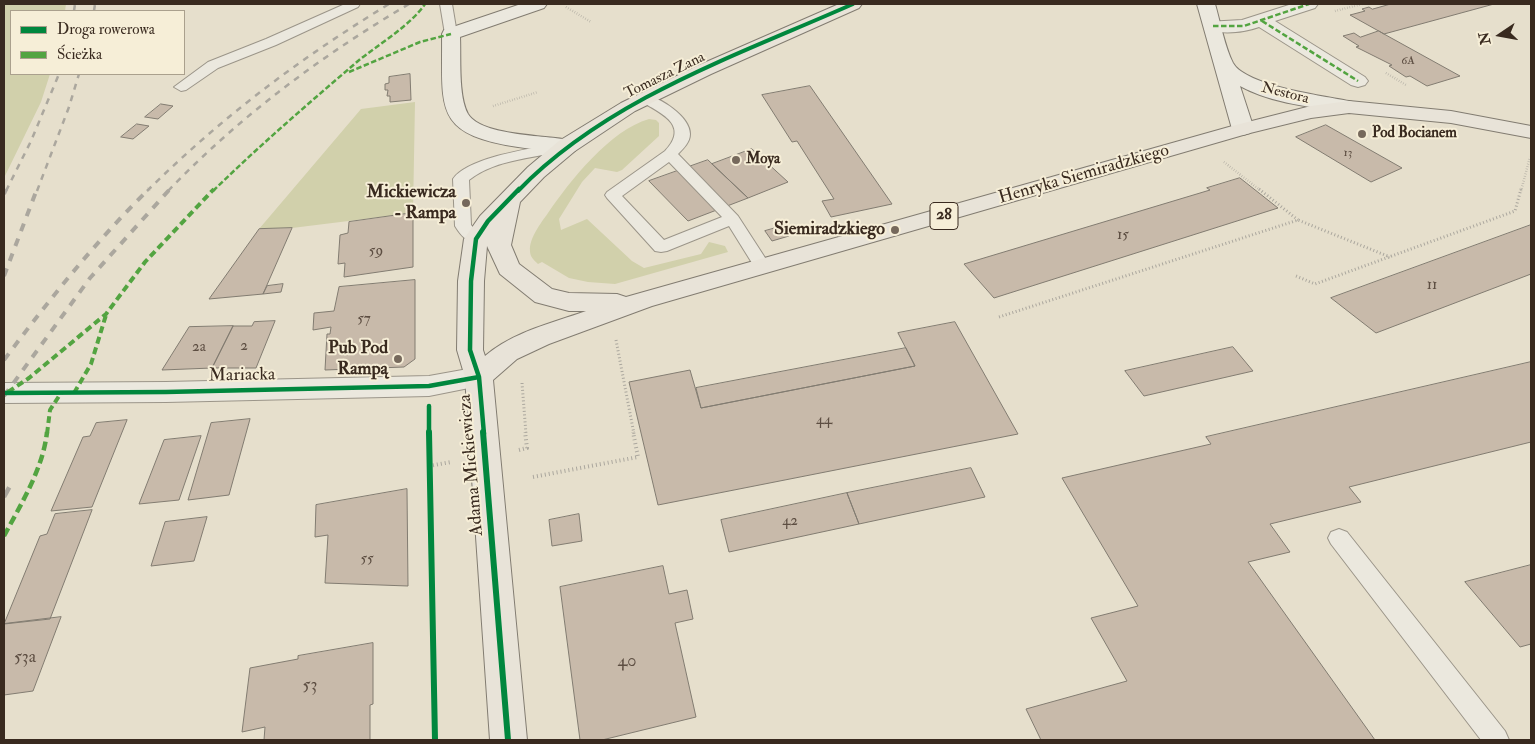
<!DOCTYPE html>
<html>
<head>
<meta charset="utf-8">
<style>
  body { margin:0 }
  #map { position:relative; width:1535px; height:744px; overflow:hidden; background:#e6dfcc; font-family:"IM FELL Double Pica",serif }
  canvas { display:block }
  .frame { position:absolute; inset:0; border:5px solid #392a1f; pointer-events:none }
  .legend { position:absolute; left:10px; top:10px; width:175px; height:65px; box-sizing:border-box; background:#f6eed7; border:1px solid #aaa08d; margin:0; padding:6px 9px; list-style:none; font-size:15px; color:#392a1f }
  .legend li { display:flex; align-items:center; gap:10px; height:25px }
  .legend b { width:25px; border:1px solid #aaa08d }
  .north { position:absolute; left:1475px; top:10px; width:50px; height:50px; -webkit-text-stroke:4px #f6eed7; paint-order:stroke; rotate:258deg; font-size:14px; font-weight:700; line-height:20px; text-align:center; color:#392a1f }
  .north::after { content:''; display:block; margin:auto; width:18px; height:22px; background:#392a1f; clip-path:polygon(50% 0,100% 100%,50% 72%,0 100%) }
</style>
</head>
<body>
<div id="map">
<canvas width="1535" height="744"></canvas>
<div class="frame"></div>
<ul class="legend">
<li><b style="height:6px;background:#00873e"></b>Droga rowerowa</li>
<li><b style="height:6px;background:#53a441"></b>Ścieżka</li>
</ul>
<div class="north">N</div>
</div>
<script>
const ctx = document.querySelector('canvas').getContext('2d');
ctx.lineJoin = 'round';
function fill(path, color) { ctx.fillStyle = color; ctx.fill(path, 'evenodd'); }
function strokePath(path, color, width, dash) { ctx.strokeStyle = color; ctx.lineWidth = width; ctx.lineCap = dash ? 'butt' : 'round'; ctx.setLineDash(dash || []); ctx.stroke(path); }
function write(font, color, halo, rows, align = 'center') {
  ctx.font = font + ' "IM FELL Double Pica",serif'; ctx.lineWidth = 4; ctx.setLineDash([]); ctx.textBaseline = 'middle'; ctx.strokeStyle = halo; ctx.fillStyle = color; for (const [text, x, y, turn = 0] of rows) {
    ctx.save(); ctx.translate(x, y); ctx.rotate((+turn || 0) * Math.PI / 180); ctx.textAlign = isNaN(turn) ? turn : align; if (halo) ctx.strokeText(text, 0, 0); ctx.fillText(text, 0, 0); ctx.restore();
  }
}
const green = new Path2D(`
  M4,4H66L65,11H11V74H50L41,102L4,178Z
  M415,102L413,213L292,228L259,229L361,109Z
  M649,119L656,120L659,123V136L622,170L617,172L595,168L582,182L559,219L561,230L587,219L632,261L644,268L701,254L709,242L725,246L728,252L615,284L588,282L569,278L542,262L538,264C534,260 530,257 530,251C529,238 541,223 548,213C570,181 610,130 649,119Z`);
const building = new Path2D(`
  M1391,4H1494L1384,34L1350,15L1365,11L1362,9L1369,7L1372,9Z
  M1379,31L1384,34L1460,76L1427,86L1410,76L1406,77L1389,66L1392,65L1356,47L1359,46L1343,36L1354,33L1360,37Z
  M410,74L411,100L390,102V96H387L388,90H385V84L389,83V77Z
  M810,86L892,204L831,217L822,201L834,199L797,141L792,142L762,95Z
  M161,104L173,106L158,119L145,117Z
  M137,124L149,126L133,139L121,137Z
  M1326,125L1402,168L1371,182L1296,137Z
  M752,149L788,182L748,198L712,164Z
  M708,160L748,198L688,221L649,181Z
  M1240,178L1278,208L994,298L964,264L1210,190L1207,188Z
  M413,213V267L344,277L345,263L338,264L340,235L348,233L349,222Z
  M1531,225V274L1376,333L1331,298Z
  M783,226L789,236L772,241L765,231Z
  M292,228L263,294L209,299L259,229Z
  M415,280V359L404,367L325,370L327,334H330L331,327L313,330L314,313L334,311L339,287Z
  M283,284L281,292L263,294L267,286Z
  M275,321L256,368H212L233,326H252L254,322Z
  M955,322L1018,434L658,505L629,382L690,370L701,408L915,366L898,333Z
  M233,326L212,368L162,370L189,327Z
  M1233,347L1253,371L1144,396L1125,371Z
  M906,348L915,366L701,408L696,388Z
  M1531,362V442L1349,487L1361,502L1270,524L1290,552L1248,562L1375,740H1041L1026,709L1127,681L1091,618L1138,606L1062,478L1211,444L1206,437Z
  M250,419L229,495L188,500L211,423Z
  M127,420L92,507L51,511L83,437L90,436L96,423Z
  M201,436L179,500L139,504L164,440Z
  M971,468L985,497L859,524L847,493Z
  M407,489L408,586L325,583L328,535L315,537L316,505Z
  M847,493L859,524L729,552L721,520Z
  M92,510L50,619L4,624L40,536L47,534L55,514Z
  M579,514L582,541L552,546L549,520Z
  M207,517L194,561L151,566L165,522Z
  M1531,565V644L1520,647L1465,582Z
  M663,566L669,594L687,590L693,619L675,623L696,717L602,740H580L560,587Z
  M61,617L33,691L4,695V624Z
  M373,643V704L370,705V740H264L265,727L242,732L250,668L298,659V656Z`);
const pathFar2 = new Path2D(`
  M566,7L591,22
  M1335,11L1362,4
  M1386,73L1406,85
  M493,106L538,92
  M1224,162L1261,191
  M1521,191L1530,157`);
const pathFar1 = new Path2D(`
  M1259,189L1298,220
  M1296,276L1315,284L1515,211L1521,189
  M999,317L1298,220L1390,257
  M616,340L634,434
  M522,383L526,434`);
const path = new Path2D(`
  M519,450L527,448L525,432
  M429,466L451,462
  M533,477L638,457L633,432`);
const lane = new Path2D(`
  M345,4H360L358,7L276,45L218,68L186,90L181,91L174,87L208,62L266,39Z
  M440,4H452L457,34L456,37L451,38L445,34Z
  M645,94C660,98 690,116 690,134C690,142 684,148 678,154L738,216L771,267L769,271L763,272L757,271L729,226L667,251L661,252L655,251L607,198L605,195L607,192L665,151C690,125 661,113 640,101L638,98L640,95ZM669,162L722,217L664,240L622,196Z
  M567,142L572,143L574,146L572,149C538,158 497,158 469,180L471,225L484,239L482,243C470,246 461,236 455,226L453,179C469,156 540,147 567,142Z
  M1339,529L1347,532L1505,731L1509,740H1481L1331,544L1328,538L1331,532Z`);
const street = new Path2D(`
  M1292,4H1318L1315,8L1275,21L1365,77L1368,81L1365,85L1358,87L1351,85L1259,27C1243,33 1223,34 1206,30L1204,26L1206,22L1242,20Z
  M479,367L489,370L493,377L489,384L429,396L166,402L4,403V383L166,382L429,376Z`);
const secondary = new Path2D(`
  M521,4H547L544,8L460,37C461,57 458,96 468,114C482,137 550,135 575,141L578,146L575,151C558,155 535,149 518,147C432,134 443,108 442,34L444,30Z
  M1197,4H1215C1220,21 1225,48 1233,63C1246,86 1324,96 1349,101L1356,103L1359,107L1356,111L1349,113C1313,107 1273,104 1240,86L1254,129L1250,133L1243,135L1236,133L1232,129Z`);
const primary = new Path2D(`
  M839,4H862L859,8L711,74L635,111L575,151L544,177L520,202L511,245L519,264L552,289L569,293L617,294L626,297L1236,125L1311,106L1349,101L1451,111L1531,126V138L1451,123L1349,113L1311,118L1250,133L652,306L549,344L517,359L493,380L527,740H490L465,377L457,350L458,281L464,239L480,216L528,167L559,141L621,103L697,66ZM487,246L500,274L535,302L569,311H586C552,323 513,332 485,356L483,350L484,281Z`);
const railFar2 = new Path2D(`
  M74,11L75,4
  M94,11L95,4
  M6,191L31,141L59,74
  M37,191L69,107L79,74
  M147,191C222,117 299,59 389,4
  M168,191C239,117 321,56 409,4`);
const railFar1 = new Path2D(`
  M4,194L6,189
  M4,276L37,189
  M4,360C49,300 95,242 149,189
  M4,396L90,278L170,189`);
const rail = new Path2D(`
  M4,497L11,484`);
const quietFar2 = new Path2D(`
  M1262,21L1358,81
  M1213,26H1244L1309,4
  M349,72L420,42L451,34
  M213,191C260,145 309,103 358,61C379,44 411,25 425,4`);
const quietFar1 = new Path2D(`
  M8,392L29,378L106,314L145,262L214,189
  M74,393L91,364L106,315
  M47,434L50,410L61,393`);
const quiet = new Path2D(`
  M4,536C21,504 43,469 47,432`);
const cyclewayFar2 = new Path2D(`
  M518,191C607,99 738,55 853,4`);
const cyclewayFar1 = new Path2D(`
  M4,393L166,392L429,386L479,377
  M429,406V434
  M484,434L479,377L470,350L471,281L476,239L488,221L519,189`);
const cycleway = new Path2D(`
  M429,432L435,740
  M483,432L508,740`);
const markers = [
  [1362,134,5,"#76695c"],
  [736,160,5,"#76695c"],
  [466,203,5,"#76695c"],
  [895,230,5,"#76695c"],
  [398,359,5,"#76695c"]
];
const farNumbernames = [
  ["6A",1408,61],
  ["13",1348,153]
];
const farStreetnames = [
  ["Tomasza Zana",665,76,-26],
  ["Nestora",1285,94,14]
];
const farPoinames = [
  ["Pod Bocianem",1372,134],
  ["Moya",746,160]
];
const numberNames = [
  ["15",1123,236],
  ["59",376,252],
  ["11",1432,286],
  ["57",364,320],
  ["2",244,347],
  ["2a",199,348],
  ["44",824,421],
  ["42",790,522],
  ["55",367,560]
];
const shields = [
  [944,216,28]
];
const shieldNames = [
  ["28",944,216]
];
const streetNames = [
  ["Henryka Siemiradzkiego",1084,175,-16],
  ["Mariacka",242,376,-1],
  ["Adama Mickiewicza",472,465,-95]
];
const poiNames = [
  ["Mickiewicza",456,193],
  ["- Rampa",456,214],
  ["Siemiradzkiego",885,230],
  ["Pub Pod",388,349],
  ["Rampą",388,370]
];
const nearNumbernames = [
  ["53a",25,658],
  ["40",627,662],
  ["53",310,686]
];
fill(green, '#d1d0ab');
fill(building, '#c8baaa');
strokePath(building, '#827c71', 1);
strokePath(lane, '#9b9589', 2);
strokePath(street, '#9b9589', 2);
strokePath(secondary, '#827c71', 2);
strokePath(primary, '#827c71', 2);
strokePath(pathFar2, '#aba79e', 2.5, [0.5, 2]);
strokePath(pathFar1, '#aba79e', 3, [1, 2.5]);
strokePath(path, '#aba79e', 4, [1, 3]);
fill(lane, '#ebe8de');
fill(street, '#ebe8de');
fill(secondary, '#ebe8de');
fill(primary, '#e8e3d8');
strokePath(railFar2, '#aba79e', 2.5, [6, 6]);
strokePath(railFar1, '#aba79e', 4, [8, 8]);
strokePath(rail, '#aba79e', 4.5, [11, 11]);
strokePath(quietFar2, '#53a441', 2.5, [5.5, 2.5]);
strokePath(quietFar1, '#53a441', 4, [7, 4]);
strokePath(quiet, '#53a441', 4.5, [9, 4.5]);
strokePath(cyclewayFar2, '#00873e', 4);
strokePath(cyclewayFar1, '#00873e', 4.5);
strokePath(cycleway, '#00873e', 6);
for (const [x, y, r, color] of markers) { const dot = new Path2D(); dot.arc(x, y, r, 0, 2 * Math.PI); ctx.fillStyle = color; ctx.fill(dot); strokePath(dot, '#f6eed7', 2); }
write('12px', '#5d4e42', null, farNumbernames);
write('15px', '#392a1f', '#f6eed7', farStreetnames);
write('bold 15px', '#392a1f', '#f6eed7', farPoinames, 'left');
write('15px', '#5d4e42', null, numberNames);
for (const [x, y, w] of shields) { const box = new Path2D(); box.roundRect(x - w / 2, y - 13.5, w, 27, 4); ctx.fillStyle = '#f6eed7'; ctx.fill(box); strokePath(box, '#392a1f', 1); }
write('bold 16px', '#392a1f', null, shieldNames);
write('18px', '#392a1f', '#f6eed7', streetNames);
write('bold 18px', '#392a1f', '#f6eed7', poiNames, 'right');
write('18px', '#5d4e42', null, nearNumbernames);
</script>
</body>
</html>
